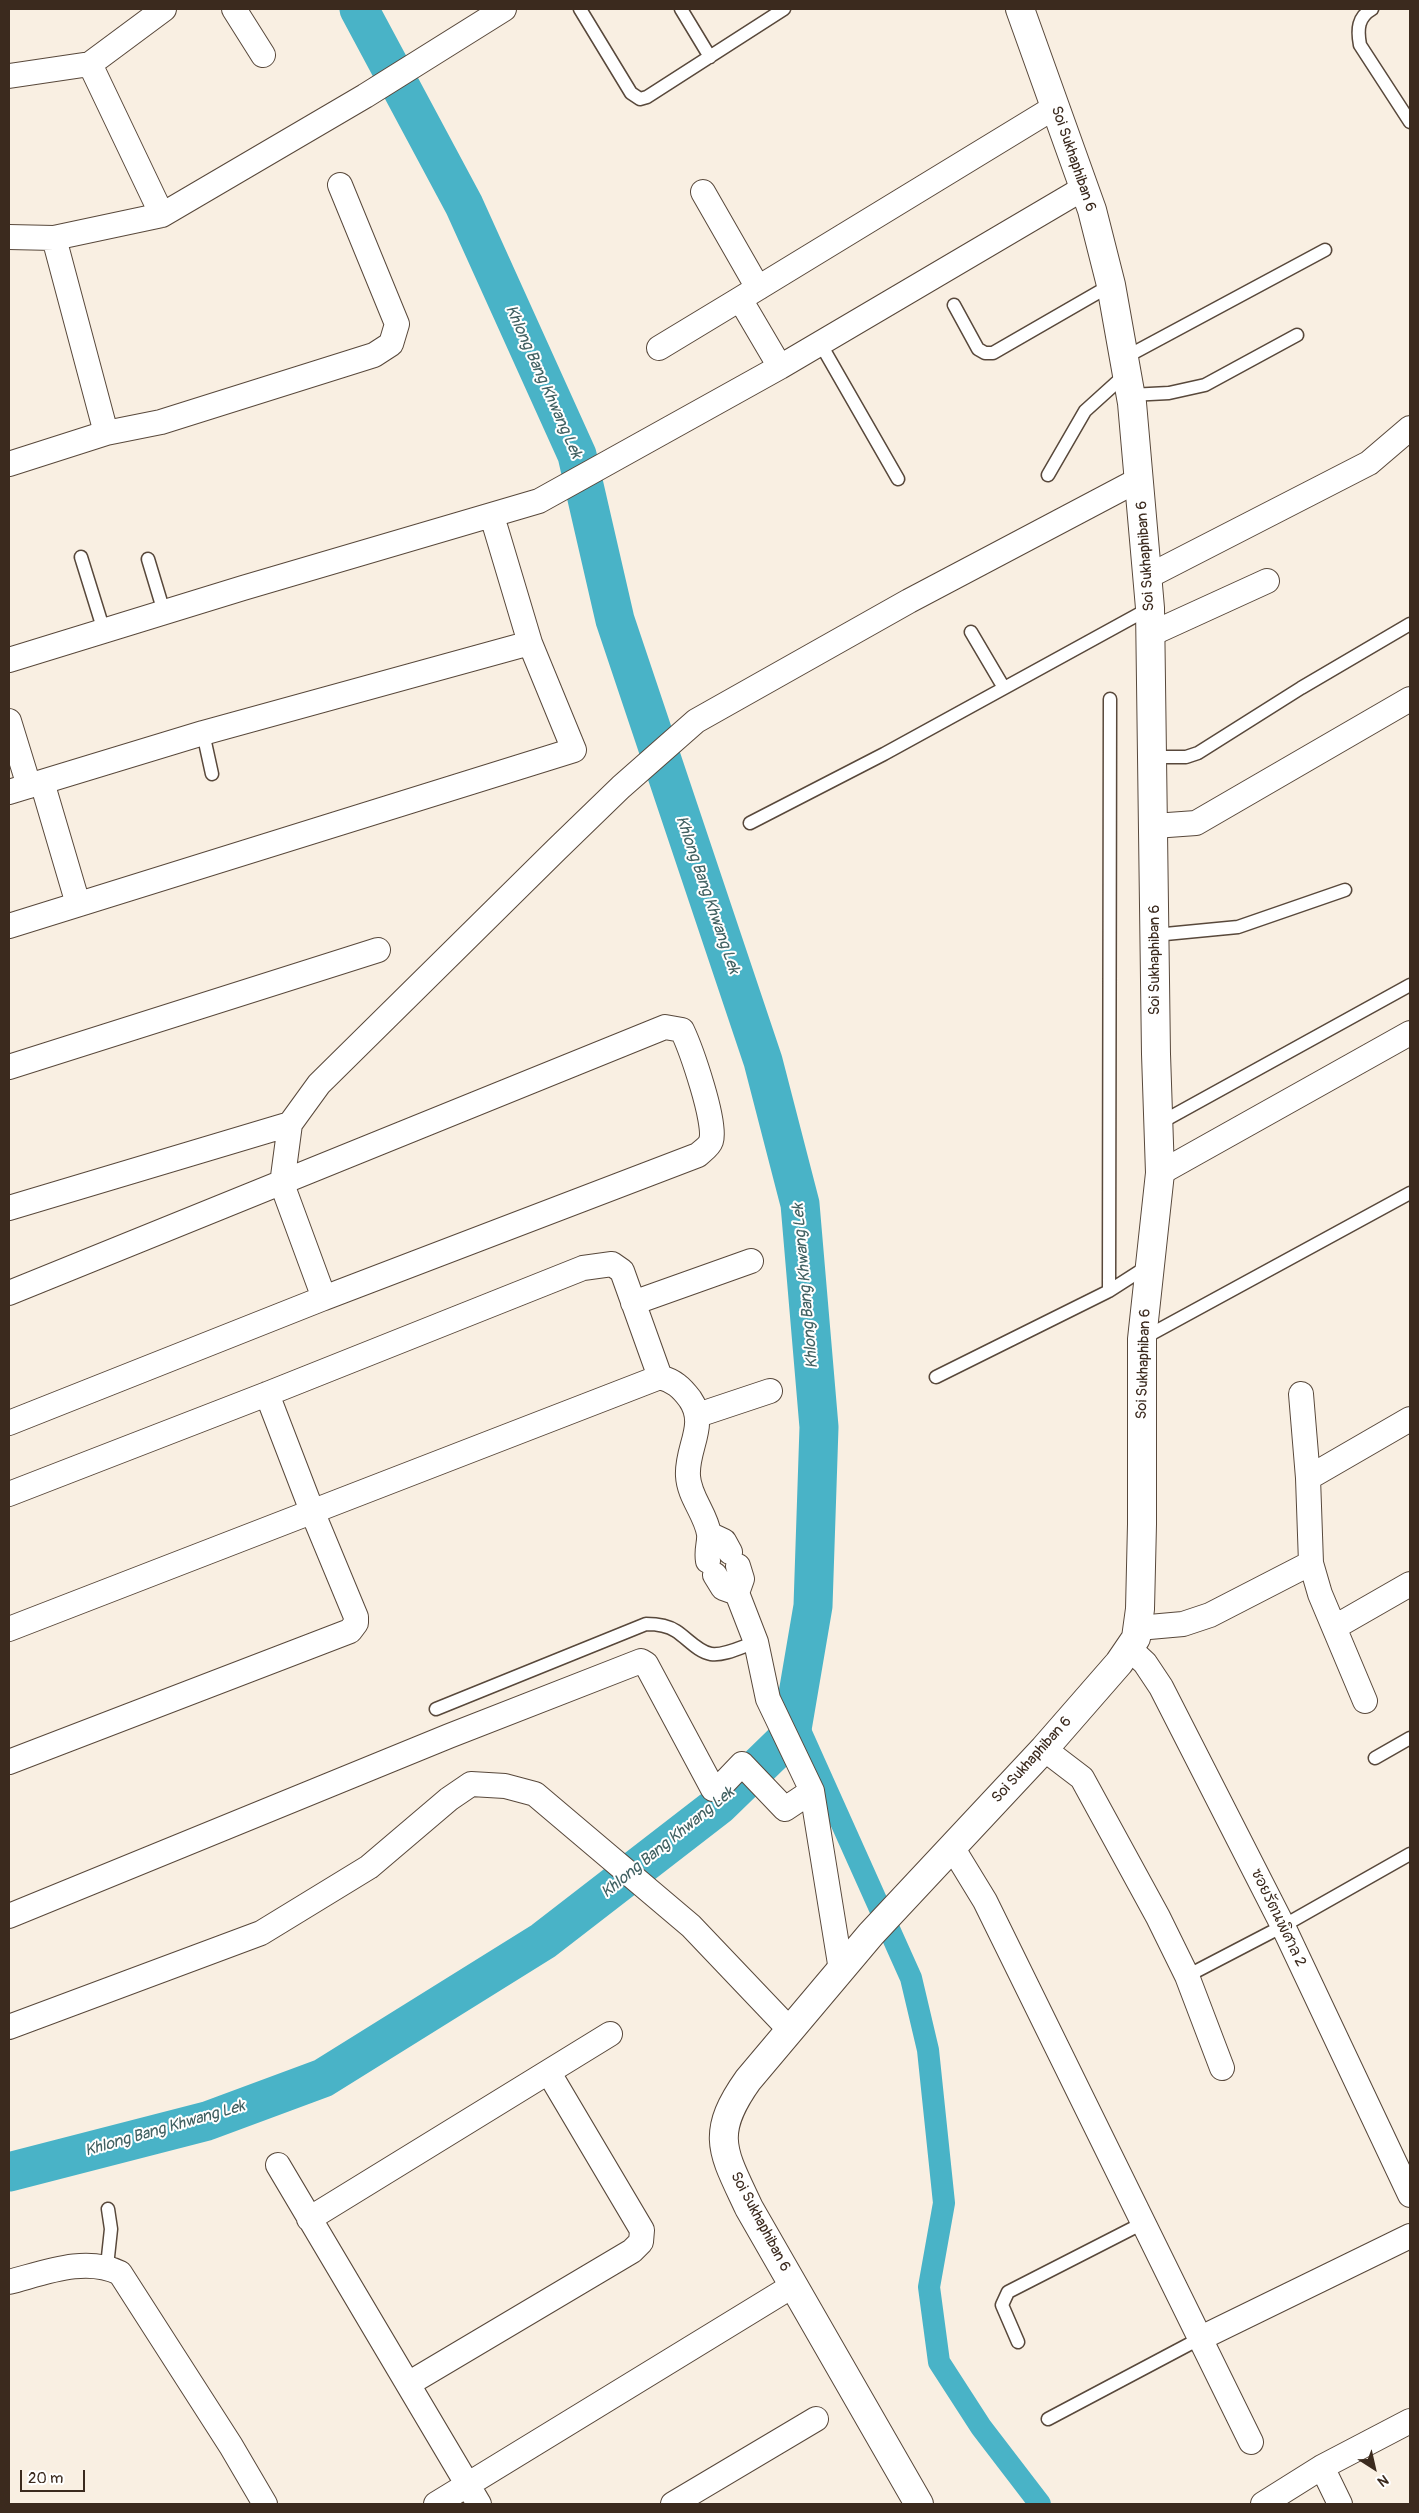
<!DOCTYPE html>
<html>
<head>
<meta charset="utf-8">
<style>
  body { margin:0 }
  #map { position:relative; width:1419px; height:2513px; overflow:hidden; background:#f9efe2; font-family:Pangolin,sans-serif }
  canvas { display:block }
  .frame { position:absolute; inset:0; border:10px solid #3b2a1e; pointer-events:none }
  .north { position:absolute; left:1349px; top:2443px; width:50px; height:50px; -webkit-text-stroke:4px #fff; paint-order:stroke; rotate:145deg; font-size:14px; font-weight:700; line-height:20px; text-align:center; color:#3b2a1e }
  .north::after { content:''; display:block; margin:auto; width:18px; height:22px; background:#3b2a1e; clip-path:polygon(50% 0,100% 100%,50% 72%,0 100%) }
  .scale { position:absolute; left:20px; top:2470px; width:65px; height:22px; box-sizing:border-box; border:2px solid #3b2a1e; border-top:0; padding-left:6px; font-size:15px; line-height:18px; white-space:nowrap; color:#3b2a1e; -webkit-text-stroke:4px #fff; paint-order:stroke }
</style>
</head>
<body>
<div id="map">
<canvas width="1419" height="2513"></canvas>
<div class="frame"></div>
<div class="north">N</div>
<div class="scale">20 m</div>
</div>
<script>
const ctx = document.querySelector('canvas').getContext('2d');
ctx.lineJoin = 'round';
function strokePath(path, color, width, dash) { ctx.strokeStyle = color; ctx.lineWidth = width; ctx.lineCap = dash ? 'butt' : 'round'; ctx.setLineDash(dash || []); ctx.stroke(path); }
function write(font, color, halo, rows, align = 'center') {
  ctx.font = font + ' Pangolin,"Playpen Sans Thai",sans-serif'; ctx.lineWidth = 4; ctx.setLineDash([]); ctx.textBaseline = 'middle'; ctx.strokeStyle = halo; ctx.fillStyle = color; for (const [text, x, y, turn = 0] of rows) {
    ctx.save(); ctx.translate(x, y); ctx.rotate((+turn || 0) * Math.PI / 180); ctx.textAlign = isNaN(turn) ? turn : align; if (halo) ctx.strokeText(text, 0, 0); ctx.fillText(text, 0, 0); ctx.restore();
  }
}
const canal = new Path2D(`
  M794,1717L911,1978L928,2050L944,2203L929,2287L939,2362L981,2427L1040,2504`);
const river = new Path2D(`
  M9,2172L207,2121L323,2078L543,1941L719,1805L791,1735L813,1606L819,1427L800,1204L763,1061L615,620L577,455L464,205L359,9`);
const service = new Path2D(`
  M580,9L631,93L640,99L647,97L784,9
  M681,9L710,57
  M1372,9C1358,17 1357,29 1360,45L1410,122
  M954,305L978,349L985,353H993L1111,285
  M820,343L898,479
  M1124,358L1325,250
  M1130,395L1169,393L1205,385L1297,335
  M1048,475L1085,411L1127,373
  M81,557L104,631
  M148,559L164,612
  M971,632L1004,688
  M203,733L212,774
  M1152,757H1186L1198,753L1301,688L1410,624
  M750,823L884,754L1150,608
  M1155,935L1238,927L1345,890
  M1158,1124L1410,985
  M1109,1291L1110,699
  M1142,1339L1410,1193
  M936,1377L1109,1291L1148,1266
  M436,1709L646,1624C656,1624 667,1625 676,1631C687,1638 698,1652 711,1654C725,1656 743,1646 756,1642
  M1375,1758L1410,1738
  M1187,1976L1283,1926L1410,1854
  M107,2266L111,2229L108,2209
  M1018,2342L1002,2305L1008,2292L1143,2223
  M1048,2419L1199,2339`);
const minor = new Path2D(`
  M234,9L263,55
  M90,64L162,215
  M9,76L90,64L164,9
  M703,192L758,288
  M9,237L54,238L162,215L365,96L504,9
  M54,238L106,433
  M659,348L740,299
  M780,367L740,299L1055,107
  M9,464L106,433L161,422L374,355L391,344L397,324L340,185
  M1147,577L1369,463L1410,428
  M1151,634L1267,581
  M9,660L243,588L539,501L780,367L1084,188
  M9,721L29,786
  M42,782L78,904
  M9,792L203,733L530,643
  M1154,826L1196,823L1410,699
  M9,926L574,750L530,643L492,516
  M9,1067L378,950
  M1160,1173L1410,1033
  M9,1208L290,1124
  M9,1293L665,1027L682,1030C691,1049 717,1123 711,1141C709,1147 702,1151 698,1155L324,1298
  M633,1303L751,1261
  M1301,1394L1308,1478L1311,1563L1320,1594L1365,1701
  M698,1415L770,1391
  M9,1423L324,1298L282,1184L290,1124L319,1084L557,849L621,787L696,721L909,601L1140,479
  M1308,1478L1410,1419
  M9,1494L267,1394L583,1268L612,1264L622,1271L660,1377
  M709,1534L724,1541L730,1552
  M738,1566L742,1579L737,1593L756,1642L768,1699L812,1791L841,1970
  M715,1575L723,1588L737,1593
  M1335,1627L1410,1584
  M1138,1628L1183,1624L1210,1615L1311,1563
  M9,1629L660,1377C674,1381 681,1387 690,1399C708,1425 686,1448 688,1476C689,1497 706,1514 709,1534C710,1543 706,1549 708,1561
  M1130,1649L1145,1663L1161,1687L1283,1926L1410,2195
  M1044,1749L1082,1778L1158,1917L1187,1976L1222,2068
  M9,1762L350,1631L356,1623V1617L312,1511L267,1394
  M952,1847L985,1901L1251,2442
  M9,1916L449,1736L641,1661L646,1664L713,1789L719,1788L742,1764L785,1809L812,1791
  M9,2027L261,1933L369,1867L449,1799L471,1784L505,1786L535,1794L691,1926L790,2030
  M278,2165L479,2504
  M309,2219L610,2034
  M9,2282C44,2273 85,2256 120,2273L231,2446L265,2504
  M1199,2339L1410,2236
  M408,2384L632,2251L641,2242L642,2230L549,2073
  M1322,2467L1340,2504
  M436,2504L794,2285
  M673,2504L816,2419
  M1263,2504L1322,2467L1410,2421`);
const tertiary = new Path2D(`
  M919,2504L749,2208C723,2152 709,2135 748,2080L871,1934L1044,1749L1119,1663L1136,1638L1140,1609L1142,1524V1339L1160,1173L1156,1054L1150,608L1132,403L1111,285L1092,210L1020,9`);
const streetNames = [
  ["Soi Sukhaphiban 6",1073,159,71],
  ["Soi Sukhaphiban 6",1146,556,-94],
  ["Soi Sukhaphiban 6",1155,960,-90],
  ["Soi Sukhaphiban 6",1144,1364,-88],
  ["Soi Sukhaphiban 6",1032,1760,-48],
  ["ซอยรัตนพิศาล 2",1278,1918,64],
  ["Soi Sukhaphiban 6",760,2222,62]
];
const waterNames = [
  ["Khlong Bang Khwang Lek",543,382,66],
  ["Khlong Bang Khwang Lek",707,895,71],
  ["Khlong Bang Khwang Lek",806,1286,-95],
  ["Khlong Bang Khwang Lek",668,1843,-39],
  ["Khlong Bang Khwang Lek",165,2129,-16]
];
strokePath(canal, '#49b3c7', 22);
strokePath(river, '#49b3c7', 39);
strokePath(service, '#58483b', 15);
strokePath(minor, '#58483b', 26);
strokePath(tertiary, '#58483b', 30);
strokePath(service, '#fff', 12);
strokePath(minor, '#fff', 24);
strokePath(tertiary, '#fff', 28);
write('15px', '#3b2a1e', '#fff', streetNames);
write('italic 16px', '#416162', '#fff', waterNames);
</script>
</body>
</html>
